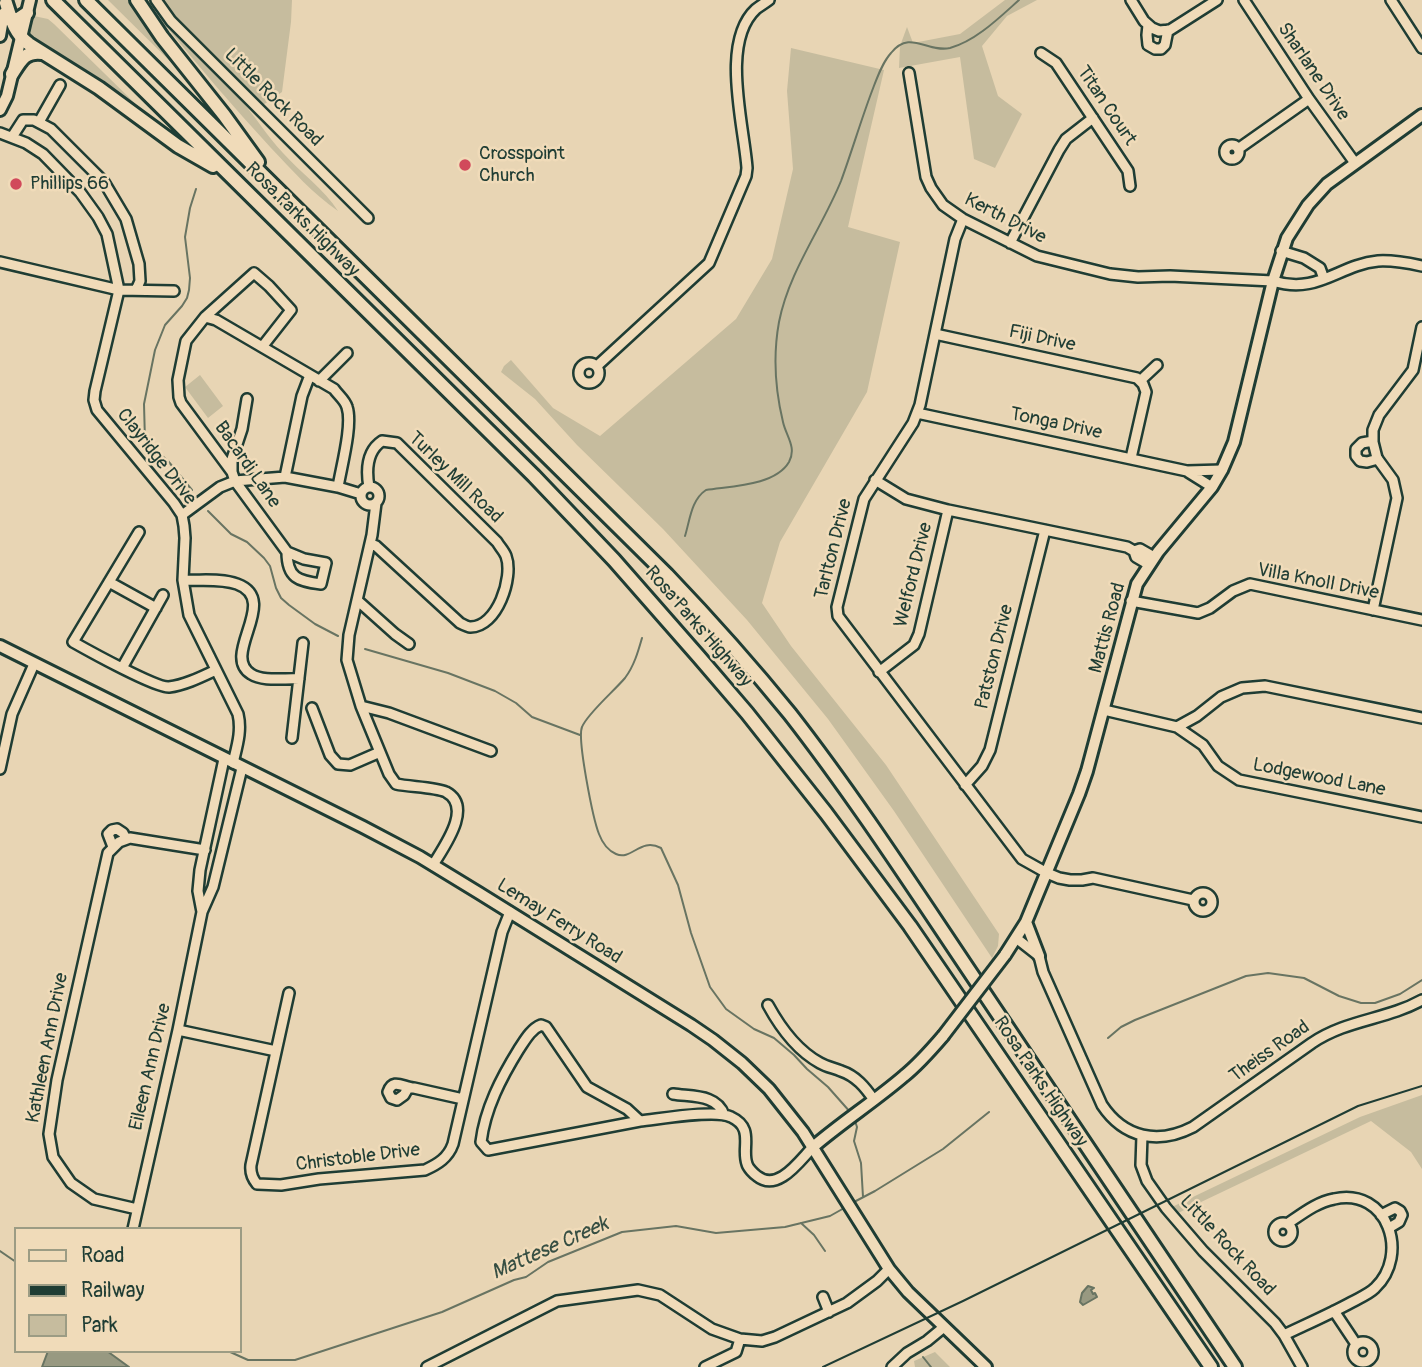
<!DOCTYPE html>
<html>
<head>
<meta charset="utf-8">
<style>
  body { margin:0 }
  #map { position:relative; width:1422px; height:1367px; overflow:hidden; background:#e8d5b4; font-family:Pangolin,sans-serif }
  canvas { display:block }
  .legend { position:absolute; left:14px; top:1227px; width:228px; height:126px; box-sizing:border-box; background:#f0dbb9; border:2px solid #9c9c84; margin:0; padding:9px 12px; list-style:none; font-size:21px; color:#1f3d34 }
  .legend li { display:flex; align-items:center; gap:14px; height:35px }
  .legend b { width:35px; border:2px solid #9c9c84 }
</style>
</head>
<body>
<div id="map">
<canvas width="1422" height="1367"></canvas>
<ul class="legend">
<li><b style="height:9px;background:#f0dbb9"></b>Road</li>
<li><b style="height:9px;background:#1f3d34"></b>Railway</li>
<li><b style="height:19px;background:#c6bc9e"></b>Park</li>
</ul>
</div>
<script>
const ctx = document.querySelector('canvas').getContext('2d');
ctx.lineJoin = 'round';
function fill(path, color) { ctx.fillStyle = color; ctx.fill(path, 'evenodd'); }
function strokePath(path, color, width, dash) { ctx.strokeStyle = color; ctx.lineWidth = width; ctx.lineCap = dash ? 'butt' : 'round'; ctx.setLineDash(dash || []); ctx.stroke(path); }
function write(font, color, halo, rows, align = 'center') {
  ctx.font = font + ' Pangolin,sans-serif'; ctx.lineWidth = 5; ctx.setLineDash([]); ctx.textBaseline = 'middle'; ctx.strokeStyle = halo; ctx.fillStyle = color; for (const [text, x, y, turn = 0] of rows) {
    ctx.save(); ctx.translate(x, y); ctx.rotate((+turn || 0) * Math.PI / 180); ctx.textAlign = isNaN(turn) ? turn : align; if (halo) ctx.strokeText(text, 0, 0); ctx.fillText(text, 0, 0); ctx.restore();
  }
}
const green = new Path2D(`
  M108,0H131L188,79Z
  M148,0H149C174,38 210,65 240,99C255,116 267,136 283,153C300,172 325,190 338,211C313,194 292,170 271,148C234,108 199,67 165,25H164Z
  M162,0H292L291,22L282,92L263,105L178,20Z
  M1005,0H1037L1007,16L982,46L998,96L1022,114L995,168L974,159L960,57L899,68L900,46L907,27L913,43L960,34Z
  M34,16L48,19L54,24L153,121L28,38Z
  M791,48L884,70L848,227L900,242L867,392L780,542L762,603L791,646L886,765L999,934L998,946L992,958L894,811L828,719L747,620L663,529L577,445L535,399L501,372L504,366L511,360L553,408L600,436L736,319L772,259L793,169L787,91Z
  M200,375L223,406L208,418L185,387Z
  M1422,1095V1169L1411,1152L1371,1121L1178,1213L1172,1207L1360,1117Z
  M935,1352L950,1367H915L914,1361Z`);
const water = new Path2D(`
  M1088,1286L1094,1288L1091,1290L1093,1294L1095,1293L1097,1297L1083,1305L1080,1302L1082,1293Z
  M48,1351H107L129,1367H42Z`);
const stream = new Path2D(`
  M192,490L168,461L160,454L151,450L147,446L145,441L144,404L155,350L165,325L182,306L187,298L189,290L190,278L185,237L190,208L196,189
  M208,511L231,534L247,542L264,558L270,566L276,588L281,598L289,605L315,624L338,636
  M685,536C690,520 691,500 706,490C730,486 775,486 789,462C797,447 786,436 783,422C775,389 773,355 779,322C789,271 822,228 841,181C852,151 861,120 872,91C877,78 882,63 891,53C910,29 927,53 950,48C976,41 1000,17 1019,0
  M642,638C638,652 634,666 625,678C614,691 587,714 582,727C577,739 593,819 599,834C602,842 607,850 616,854C632,861 640,837 661,848L678,885L691,933L710,987L726,1009L754,1029L774,1038L794,1055L807,1069L828,1087L851,1113
  M365,649L448,673L495,691L516,703L532,717L580,735
  M1108,1038L1121,1027L1135,1020L1246,976L1268,973L1304,978L1339,996L1361,1003H1375L1400,994L1422,980
  M855,1121L857,1127L854,1141L861,1163L863,1197
  M854,1202L875,1191L943,1149L989,1112
  M801,1223L814,1235L825,1251
  M0,1251L16,1262
  M228,1351L248,1360H295L442,1312L514,1280L526,1277L548,1262L622,1232L676,1226L716,1233L785,1227L830,1216L846,1207
  M923,1357L931,1367`);
const minor = new Path2D(`
  M156,0L171,21L368,218
  M1131,0L1144,21L1152,28L1159,31L1170,30L1217,0
  M1244,0L1309,99L1355,163
  M1391,0L1422,48
  M1148,25L1147,35L1148,45L1155,49H1161L1165,45L1168,30
  M1041,53L1056,63L1128,171L1130,186
  M909,73L926,177L931,188L943,205L963,219L1037,256L1110,274L1138,277L1170,276L1273,281C1318,295 1338,265 1378,261C1393,260 1408,263 1422,266
  M39,122L60,85
  M0,133L26,143L43,154L80,192L98,217L107,234L119,290L95,391L94,400L97,410L174,503L182,515L184,526L185,538L183,580L189,615L238,714C242,731 237,746 233,763
  M12,137L23,120H34L51,129L104,182L126,219L139,264L140,281L136,290
  M1225 152a7 7 0 1 1 14 0a7 7 0 1 1-14 0Z
  M1238,149L1309,99
  M963,219L955,239L920,405L913,423L864,499L837,607L838,616L1022,859L1047,873L1059,878L1070,880H1082L1093,878L1193,900
  M1010,243L1059,150L1066,139L1093,118
  M1281,251L1304,258L1320,268L1324,279
  M0,262L119,290L174,291
  M205,317L216,320L334,389C338,395 345,400 347,407C353,425 341,468 338,487
  M935,334L1137,378L1143,384L1146,392L1131,458
  M262,347L291,310L269,286L254,273L205,317L186,341L178,380L179,397L181,403L232,472L235,481L287,552L304,559L326,563L321,584C298,581 287,578 287,552
  M579 373a10 10 0 1 1 20 0a10 10 0 1 1-20 0Z
  M597,366L709,263L746,176L747,168C744,125 720,42 756,9C760,6 765,3 769,0
  M1141,380L1157,365
  M319,381L347,353
  M917,413L1187,471L1222,470
  M1373,441L1362,443L1356,449V456L1360,461L1367,462L1378,459
  M232,472V459L242,429L247,399
  M1188,472L1212,487
  M285,477L302,396L310,375
  M875,480L906,499L948,510L1127,547L1134,551L1140,549L1154,557
  M361 496a9 9 0 1 1 18 0a9 9 0 1 1-18 0Z
  M369,487C366,470 367,451 382,441L397,443L497,542C500,547 504,551 506,556C514,577 497,628 470,627C469,627 462,624 460,623L376,546L371,544
  M376,503L372,535L349,635L347,660L361,706L389,774L396,784C410,787 435,787 446,792C474,807 443,848 433,865
  M182,515L220,487L235,481L285,477L338,487L361,494
  M139,532L73,642C89,651 156,688 169,687C185,685 201,677 216,670
  M1134,551L1136,557L1148,564
  M183,580C200,581 221,578 237,584C281,600 220,655 251,674C263,682 285,678 299,679
  M109,582L156,608
  M357,600L395,634L409,644
  M1131,601L1198,613L1210,608L1233,591L1250,584L1422,620
  M1373,610L1397,498L1393,480L1377,458L1373,442V430L1379,415L1413,370L1422,327
  M122,668L163,595
  M879,672L914,645L919,634L948,510
  M361,706L389,713L491,751
  M312,708L330,755L338,764L350,765L380,752
  M1104,710L1177,727L1203,745L1218,766L1239,780L1422,817
  M1177,727L1197,716L1221,697L1242,688L1265,686L1422,718
  M292,738L303,643
  M0,769L12,714L34,664
  M965,785L982,766L990,750L1045,530
  M113,847L108,834L112,830L117,829L123,833L126,839
  M1194 902a9 9 0 1 1 18 0a9 9 0 1 1-18 0Z
  M202,912L198,891L200,870L224,759
  M1016,938L1039,956L1043,972L1102,1105C1124,1138 1158,1145 1193,1127L1312,1043C1348,1019 1386,1020 1422,1000
  M289,993L251,1165C250,1173 252,1178 257,1184L281,1185L319,1179L425,1170C438,1164 448,1158 453,1144L502,932L510,912
  M768,1005C780,1027 798,1051 820,1063C827,1067 834,1068 841,1071C856,1076 865,1087 874,1100
  M541,1025L546,1027L587,1087L627,1109L640,1121L488,1150L481,1142C485,1109 501,1078 519,1049C525,1040 531,1029 541,1025Z
  M178,1030L276,1051
  M408,1088L404,1095L397,1100L391,1098L388,1092C393,1077 404,1088 414,1088L463,1099
  M673,1094C692,1097 717,1094 724,1115
  M640,1121C660,1119 716,1109 731,1117C755,1128 741,1148 747,1164C748,1168 754,1174 757,1176C778,1193 800,1160 813,1147
  M1142,1135L1141,1165L1147,1181L1166,1208L1203,1251L1275,1323L1284,1335L1302,1367
  M137,1209L94,1199L71,1183L53,1157L49,1134L57,1080L108,853L119,842L130,838L205,850
  M1381,1215L1395,1208L1400,1211L1402,1215L1399,1222L1389,1228
  M1274 1232a9 9 0 1 1 18 0a9 9 0 1 1-18 0Z
  M133,1229L178,1030L202,912L213,887L242,768
  M823,1297L829,1312
  M1334,1311L1356,1344
  M1284,1335C1307,1324 1330,1314 1352,1302C1359,1298 1369,1294 1375,1288C1410,1255 1388,1187 1334,1199C1317,1202 1302,1214 1287,1224
  M1353 1352a10 10 0 1 1 20 0a10 10 0 1 1-20 0Z
  M427,1367L557,1301L638,1290L660,1295L712,1329L740,1339L762,1341L775,1337L847,1303L877,1281L889,1269
  M705,1367L736,1352L740,1339
  M892,1367L907,1353L927,1341L944,1327`);
const major = new Path2D(`
  M0,36L4,13
  M0,110L7,96L30,0
  M0,646L363,827L420,857L479,893L691,1025L713,1040L742,1063L769,1089L803,1132L889,1269L908,1292L986,1367
  M1026,922L1039,956
  M1005,955L1026,922L1079,794L1087,771L1137,584L1158,552L1212,487L1222,470L1234,442L1273,281L1287,238L1308,205L1327,184L1422,115
  M813,1147C842,1122 875,1101 904,1076C919,1064 931,1050 943,1036`);
const highway = new Path2D(`
  M53,0L534,476L614,560L699,657L747,713L826,813L910,926L1211,1367
  M86,0L667,575C710,620 751,666 790,714C853,795 909,881 966,966C1056,1099 1145,1234 1235,1367
  M137,0L162,37L224,115L258,162
  M6,3C11,19 15,34 29,44L99,88L178,146L213,166
  M0,19H18L27,13
  M12,74C21,60 25,51 42,53`);
const rail = new Path2D(`
  M823,1367L963,1301L1358,1106L1422,1086`);
const majorBridge = new Path2D(`
  M943,1036L1005,955`);
const markers = [
  [465,165,7,"#d1495b"],
  [16,184,7,"#d1495b"]
];
const streetNames = [
  ["Sharlane Drive",1313,72,56],
  ["Little Rock Road",273,98,45],
  ["Titan Court",1106,106,56],
  ["Kerth Drive",1005,219,27],
  ["Rosa Parks Highway",302,220,45],
  ["Fiji Drive",1042,339,12],
  ["Tonga Drive",1056,424,12],
  ["Clayridge Drive",156,457,52],
  ["Bacardi Lane",247,465,55],
  ["Turley Mill Road",455,478,44],
  ["Tarlton Drive",834,549,-76],
  ["Welford Drive",914,575,-76],
  ["Villa Knoll Drive",1318,582,11],
  ["Rosa Parks Highway",698,627,49],
  ["Mattis Road",1108,628,-75],
  ["Patston Drive",995,657,-76],
  ["Lodgewood Lane",1319,778,11],
  ["Lemay Ferry Road",559,922,32],
  ["Kathleen Ann Drive",48,1048,-79],
  ["Theiss Road",1270,1052,-35],
  ["Eileen Ann Drive",151,1067,-77],
  ["Rosa Parks Highway",1040,1082,56],
  ["Christoble Drive",358,1158,-7],
  ["Little Rock Road",1227,1246,47]
];
const poiNames = [
  ["Crosspoint",479,154],
  ["Church",479,176],
  ["Phillips 66",30,184]
];
const waterNames = [
  ["Mattese Creek",550,1249,-24]
];
fill(green, '#c6bc9e');
fill(water, '#989981');
strokePath(water, '#687462', 2);
strokePath(stream, '#687462', 2);
strokePath(minor, '#1f3d34', 14);
strokePath(major, '#1f3d34', 16);
strokePath(highway, '#1f3d34', 18);
strokePath(minor, '#f0dbb9', 9);
strokePath(major, '#f0dbb9', 10);
strokePath(highway, '#f0dbb9', 12);
strokePath(rail, '#1f3d34', 2);
strokePath(majorBridge, '#1f3d34', 16, []);
strokePath(majorBridge, '#f0dbb9', 10);
for (const [x, y, r, color] of markers) { const dot = new Path2D(); dot.arc(x, y, r, 0, 2 * Math.PI); ctx.fillStyle = color; ctx.fill(dot); strokePath(dot, '#f0dbb9', 2.5); }
write('19px', '#1f3d34', '#f0dbb9', streetNames);
write('19px', '#1f3d34', '#f0dbb9', poiNames, 'left');
write('italic 21px', '#374f43', '#f0dbb9', waterNames);
</script>
</body>
</html>
